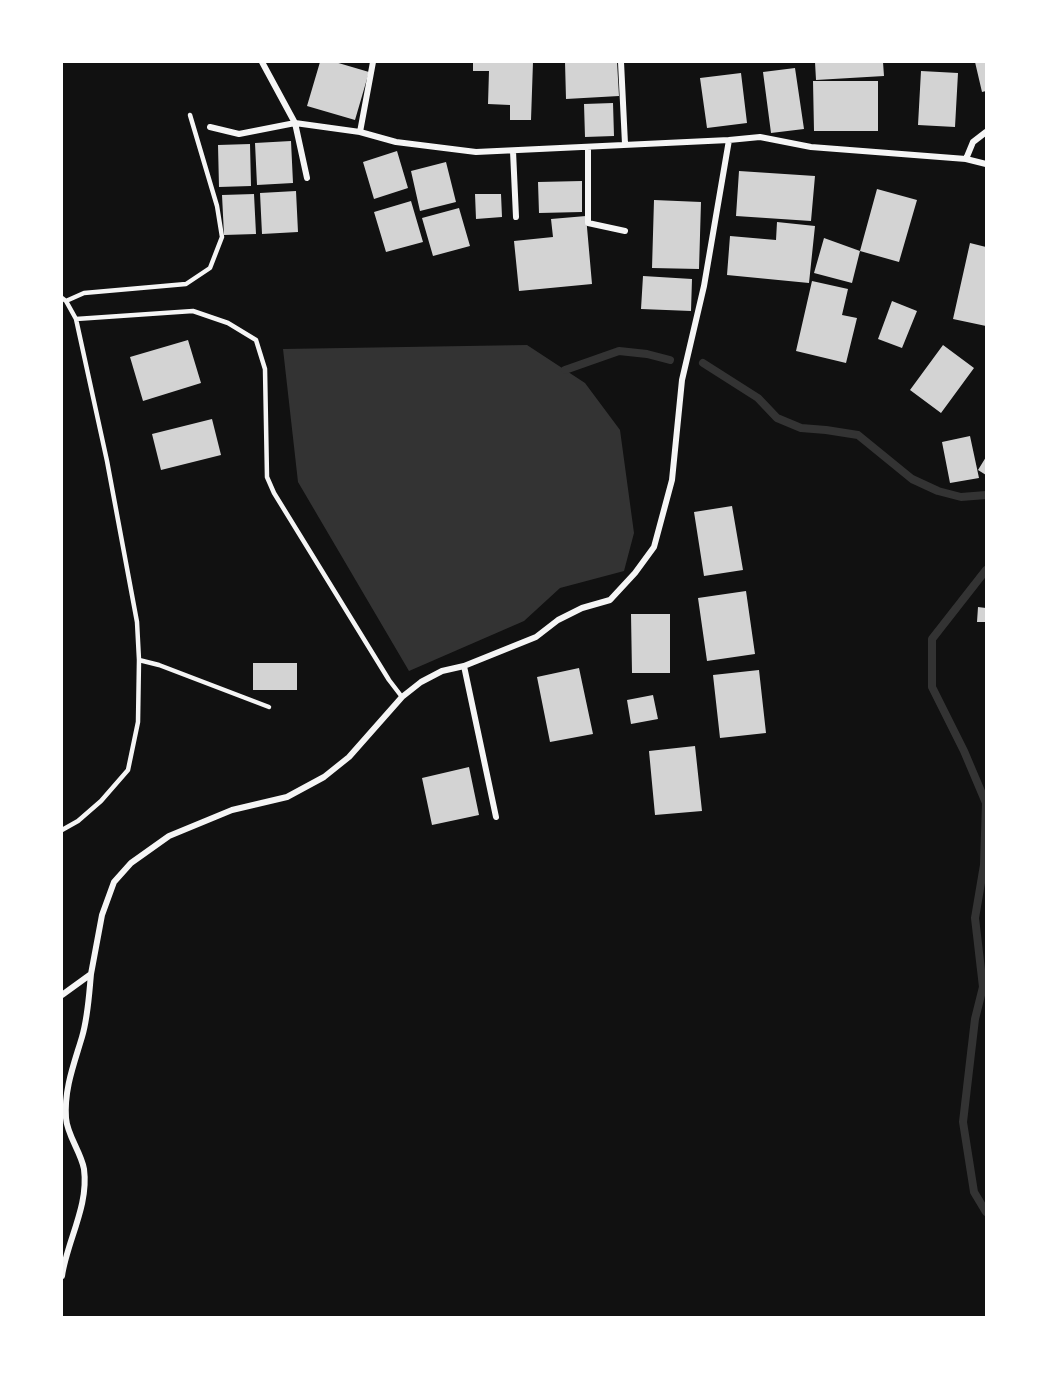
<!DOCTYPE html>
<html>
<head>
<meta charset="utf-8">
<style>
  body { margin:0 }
  #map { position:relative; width:1048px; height:1379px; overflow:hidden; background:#111; font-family:Lora,serif }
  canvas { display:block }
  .frame { position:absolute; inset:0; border:63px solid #fff; pointer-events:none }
</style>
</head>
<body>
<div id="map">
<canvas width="1048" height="1379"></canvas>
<div class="frame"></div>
</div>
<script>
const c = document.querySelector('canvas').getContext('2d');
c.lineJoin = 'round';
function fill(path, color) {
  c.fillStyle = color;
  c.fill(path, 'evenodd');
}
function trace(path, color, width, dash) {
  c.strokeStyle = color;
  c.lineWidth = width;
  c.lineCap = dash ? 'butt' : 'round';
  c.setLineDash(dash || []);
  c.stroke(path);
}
fill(new Path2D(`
  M527 345 585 383 620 430 634 533 624 571 560 588 524 621 409 671 298 482 283 349Z`), '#333');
trace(new Path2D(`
  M703 363 758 398 777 418 801 428 826 430 858 435 912 479 938 491 961 497 986 495
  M565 370 619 351 647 354 670 360
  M986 570 932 639V687L964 751 986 803 984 865 975 918 983 987 975 1019 963 1122 974 1192 986 1212`), '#333', 8);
fill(new Path2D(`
  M320 62H335L369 72 355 120 307 106Z
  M473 62H533L531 120H510V105L488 104 489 71H473Z
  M565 62H617L619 96 566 99Z
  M815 62H883L884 76 816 80Z
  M975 62H986V91L982 92Z
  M795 68 804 129 771 133 763 72Z
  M921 71 958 73 955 127 918 125Z
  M741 73 747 123 707 128 700 78Z
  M813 81H878V131H814Z
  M613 103 614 136 585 137 584 104Z
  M291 141 293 183 257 185 255 143Z
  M250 144 251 186 219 187 218 145Z
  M397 151 408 188 374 199 363 162Z
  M446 162 456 202 420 211 411 171Z
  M739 171 815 176 811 221 736 216Z
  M582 181V212L539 213 538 182Z
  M877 189 917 200 899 262 860 251Z
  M296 191 298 232 262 234 260 193Z
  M254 194 256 234 224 235 222 195Z
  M475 194H501L502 217 476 219Z
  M654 200 701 202 699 269 652 268Z
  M411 201 423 242 386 252 374 212Z
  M459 208 470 246 433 256 422 218Z
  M586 216 592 284 519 291 514 241 553 237 551 219Z
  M777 222 815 226 809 283 727 275 730 236 776 240Z
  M824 238 860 251 852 283 814 273Z
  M970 243 986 247V326L953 319Z
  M643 276 692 279 691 311 641 309Z
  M812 281 848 289 842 315 857 318 846 363 796 351Z
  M892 301 917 311 902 348 878 339Z
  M188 340 201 383 143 401 130 357Z
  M943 345 974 368 941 413 910 390Z
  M212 419 221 455 161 470 152 434Z
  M970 436 979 478 950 483 942 442Z
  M986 457V475L978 470Z
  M732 506 743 570 704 576 694 512Z
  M746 591 755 654 707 661 698 598Z
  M978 607 986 608V622H977Z
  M631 614H670V673H632Z
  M253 663H297V690H253Z
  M579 668 593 734 550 742 537 677Z
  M759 670 766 733 720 738 713 675Z
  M653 695 658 719 631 724 627 700Z
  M695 746 702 811 655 815 649 751Z
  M469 767 479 815 432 825 422 778Z`), '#d3d3d3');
trace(new Path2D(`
  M62 298 66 301 76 319 107 461 137 622 139 660 138 722 128 770 101 801 78 821 62 830
  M66 301 84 293 186 284 210 268 222 237 217 206 190 115
  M76 319 193 311 228 323 256 340 265 369 267 477 274 493 389 680 402 697
  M139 660 159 665 269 707`), '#f5f5f5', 4.5);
trace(new Path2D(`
  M262 62 295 123 307 178
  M621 62 625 144
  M210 127 239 134 295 123 360 132 396 142 476 152 729 140
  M360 132 373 62
  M588 147V223L625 231
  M513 151 516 217
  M966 159 973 142 986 132
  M464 666 496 817
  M62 995 91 974 102 915 114 882 131 863 169 836 232 810 287 797 324 777 349 757 402 697 421 682 442 671 464 666 536 637 558 620 582 608 610 600 635 573 654 547 672 480 682 380 704 286 729 140 760 137 811 147 966 159 986 164
  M62 1276C67 1241 89 1206 84 1169 81 1152 67 1135 66 1118 64 1089 74 1064 82 1037 88 1017 89 995 91 974`), '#f5f5f5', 6);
</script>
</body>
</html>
